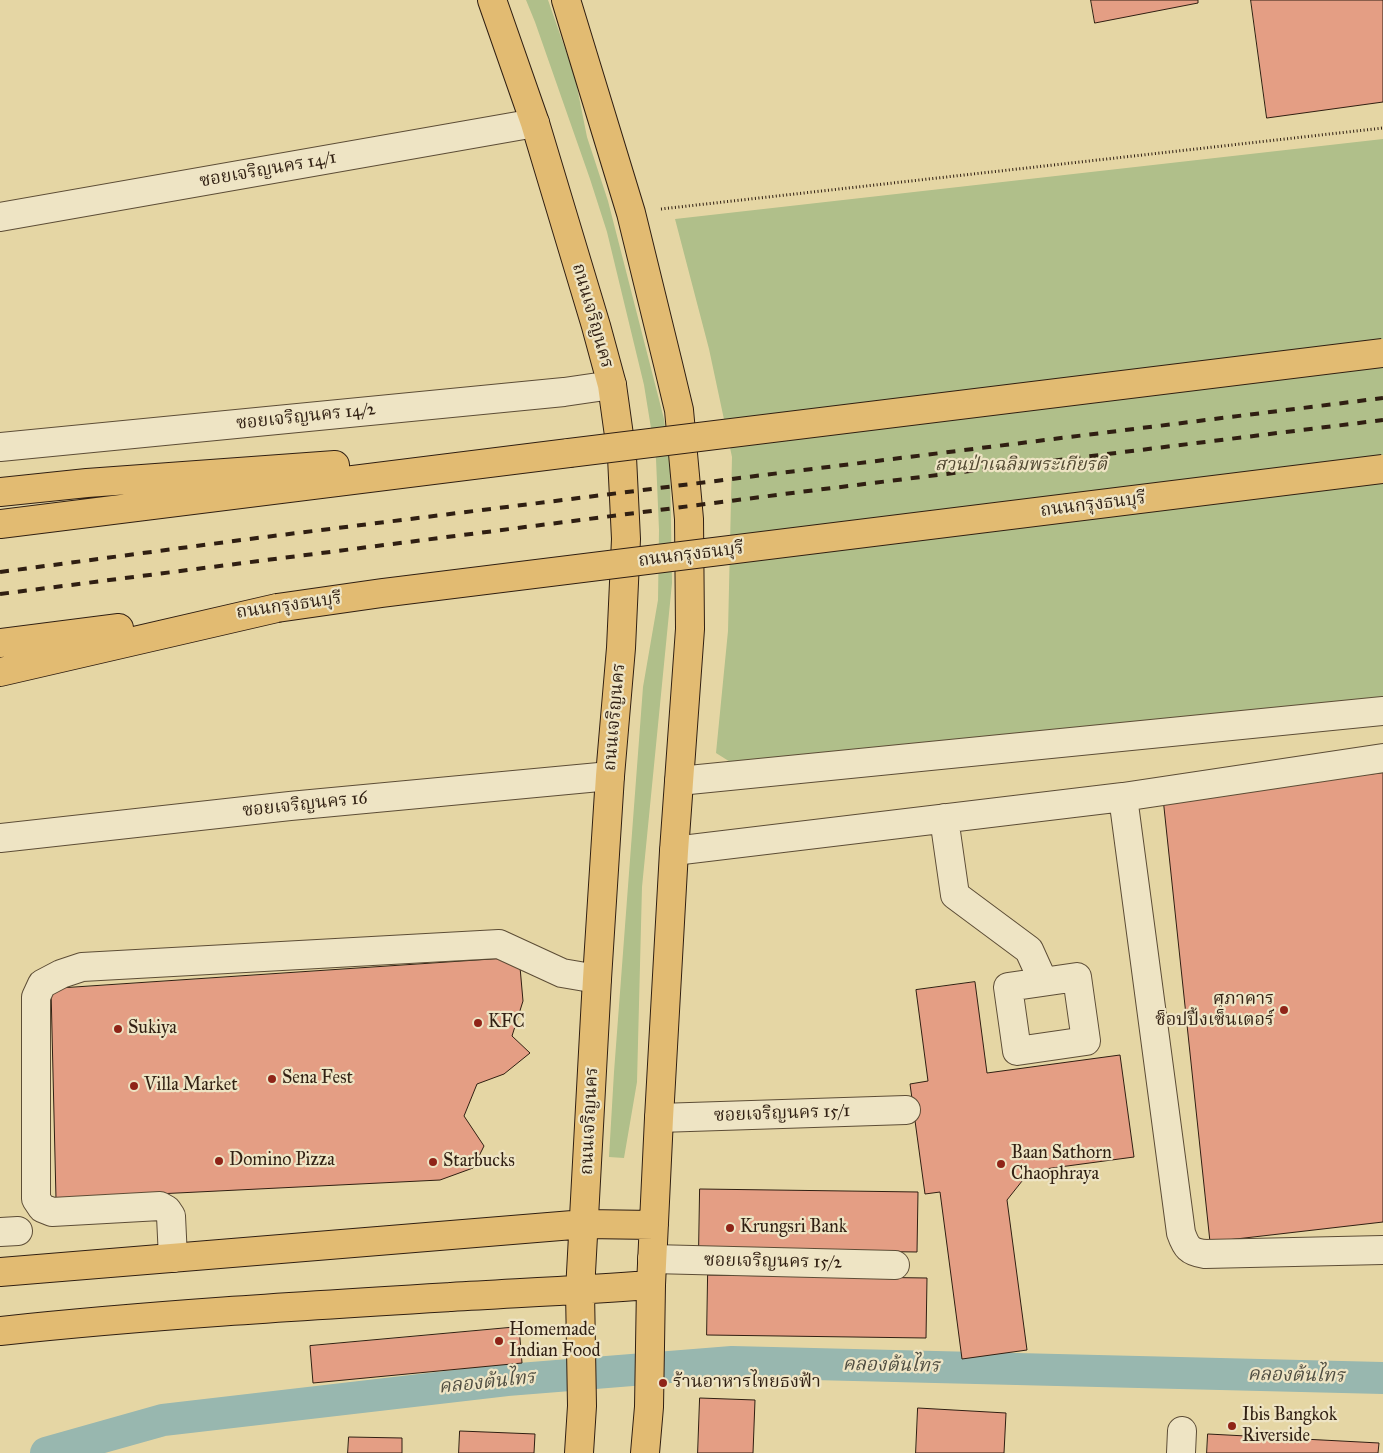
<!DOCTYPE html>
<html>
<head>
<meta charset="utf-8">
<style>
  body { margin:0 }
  canvas { display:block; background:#e5d6a4 }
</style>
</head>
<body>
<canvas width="1383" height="1453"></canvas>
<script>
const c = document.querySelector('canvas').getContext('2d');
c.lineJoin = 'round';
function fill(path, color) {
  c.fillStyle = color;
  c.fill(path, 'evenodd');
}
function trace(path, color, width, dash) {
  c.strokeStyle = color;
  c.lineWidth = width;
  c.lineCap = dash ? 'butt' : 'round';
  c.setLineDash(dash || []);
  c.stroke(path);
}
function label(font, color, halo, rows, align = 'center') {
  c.font = font + ' "IM FELL Great Primer","Noto Serif Thai",serif';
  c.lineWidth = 4.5;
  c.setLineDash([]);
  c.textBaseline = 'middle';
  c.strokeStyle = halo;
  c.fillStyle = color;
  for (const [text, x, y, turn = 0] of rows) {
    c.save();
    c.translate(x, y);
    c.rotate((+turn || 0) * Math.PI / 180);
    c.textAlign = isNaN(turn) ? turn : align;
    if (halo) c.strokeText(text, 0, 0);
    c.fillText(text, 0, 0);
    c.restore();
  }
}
fill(new Path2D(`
  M526 0H548L575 77 587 137 608 201 664 419 670 464 672 583 642 887 637 1082 624 1158 609 1157 614 1072 643 687 658 600 659 530 656 459 644 385 607 232 590 179 535 22Z
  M1383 139V710L743 770 716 753 728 631 732 457 709 349 675 219Z`), '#b0bf8a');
trace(new Path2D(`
  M46 1453 163 1420 507 1380 732 1362 1383 1378`), '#98b7af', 32);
const building = new Path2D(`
  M1091 0H1198V3L1095 23Z
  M1251 0H1383V102L1267 118Z
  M1383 773V1222L1210 1242 1163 798Z
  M511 958 520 967 523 1001 512 1036 530 1053 504 1074 477 1084 464 1116 484 1146 473 1168 440 1180 56 1199 51 989Z
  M975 982 987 1073 1120 1055 1134 1157 1030 1171 1007 1200 1027 1350 962 1359 940 1192 925 1194 910 1084 928 1081 916 990Z
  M700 1189 918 1192 917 1252 699 1249Z
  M708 1275 927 1278 926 1338 707 1335Z
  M519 1327 522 1363 313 1383 310 1346Z
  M700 1398 755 1400 753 1453H698Z
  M918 1408 1006 1413 1004 1453H916Z
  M460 1431 535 1434 534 1453H459Z
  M1208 1434 1379 1443 1378 1453H1207Z
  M349 1437 402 1438V1453H348Z`);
fill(building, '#e49e84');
trace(building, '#301f12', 1);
const minor = new Path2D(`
  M0 217 535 123
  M0 447 564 392 612 385
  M679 781 1383 711
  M1123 797 1383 758
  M944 818 955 895 1029 950 1043 981
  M0 838 290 806 610 776
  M674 851 1123 797 1181 1233C1186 1247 1189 1252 1205 1254L1383 1250
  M1077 977 1086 1041 1017 1051 1008 987Z
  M659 1118 906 1110
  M0 1232 18 1231
  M173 1258 171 1216 167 1210 160 1206 52 1212 42 1208 36 1199V997L42 984 61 974 82 967 499 944 562 973 597 979
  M652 1259 895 1265
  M1181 1453 1182 1431`);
const major = new Path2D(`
  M492 0 535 123 596 326 612 385 622 457 626 539 621 648 610 776 597 979 580 1291 582 1406 579 1453
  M566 0 631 213 668 364 679 410 689 519 690 629 674 851 659 1118 651 1285 649 1407 645 1453
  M0 492 87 483 335 465
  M0 524 569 453
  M0 643 119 628
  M0 672 277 608
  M0 1272 585 1224 654 1225
  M0 1331C150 1315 301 1306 451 1297 518 1293 584 1290 651 1285`);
trace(minor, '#5d4d36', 30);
trace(major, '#301f12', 30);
trace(new Path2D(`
  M661 209 1383 128`), '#301f12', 3, [1, 2.5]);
trace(minor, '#eee4c4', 28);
trace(major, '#e2bb72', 28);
trace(new Path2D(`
  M0 572 249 539 1383 398
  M0 594 808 491 1383 420`), '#301f12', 4, [9, 9]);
const majorBridge = new Path2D(`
  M569 453 1383 353
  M277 608 382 593 1383 469`);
trace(majorBridge, '#301f12', 30, []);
trace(majorBridge, '#e2bb72', 28);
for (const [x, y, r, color] of [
  [1284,1010,5,"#8f2418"],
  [478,1023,5,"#8f2418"],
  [118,1029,5,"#8f2418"],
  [272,1079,5,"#8f2418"],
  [134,1086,5,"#8f2418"],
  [219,1161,5,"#8f2418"],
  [433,1162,5,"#8f2418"],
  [1001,1164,5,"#8f2418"],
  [730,1228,5,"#8f2418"],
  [499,1341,5,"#8f2418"],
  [663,1383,5,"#8f2418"],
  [1232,1426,5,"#8f2418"]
]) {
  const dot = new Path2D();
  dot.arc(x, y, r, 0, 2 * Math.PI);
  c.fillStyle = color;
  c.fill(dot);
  trace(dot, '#eee4c4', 2);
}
label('18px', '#301f12', '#eee4c4', [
  ["ซอยเจริญนคร 14/1",268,170,-10],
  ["ถนนเจริญนคร",592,316,74],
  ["ซอยเจริญนคร 14/2",306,417,-6],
  ["ถนนกรุงธนบุรี",1093,505,-7],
  ["ถนนกรุงธนบุรี",691,555,-7],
  ["ถนนกรุงธนบุรี",289,606,-8],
  ["ถนนเจริญนคร",615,717,-85],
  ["ซอยเจริญนคร 16",305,805,-6],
  ["ซอยเจริญนคร 15/1",782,1114,-2],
  ["ถนนเจริญนคร",590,1121,-87],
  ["ซอยเจริญนคร 15/2",773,1262,1]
]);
label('italic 18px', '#504730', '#eee4c4', [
  ["สวนป่าเฉลิมพระเกียรติ",1021,466]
]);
label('18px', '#301f12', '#eee4c4', [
  ["ศุภาคาร",1274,1000,"right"],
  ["ช็อปปิ้งเซ็นเตอร์",1274,1021,"right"],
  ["KFC",488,1023],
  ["Sukiya",128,1029],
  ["Sena Fest",282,1079],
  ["Villa Market",144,1086],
  ["Baan Sathorn",1011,1154],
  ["Chaophraya",1011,1175],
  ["Domino Pizza",229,1161],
  ["Starbucks",443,1162],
  ["Krungsri Bank",740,1228],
  ["Homemade",509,1331],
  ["Indian Food",509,1352],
  ["ร้านอาหารไทยธงฟ้า",673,1383],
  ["Ibis Bangkok",1242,1416],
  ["Riverside",1242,1437]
], 'left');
label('italic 19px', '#4f4d41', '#eee4c4', [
  ["คลองต้นไทร",891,1366,1],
  ["คลองต้นไทร",1296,1376,1],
  ["คลองต้นไทร",487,1383,-6]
]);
</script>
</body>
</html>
